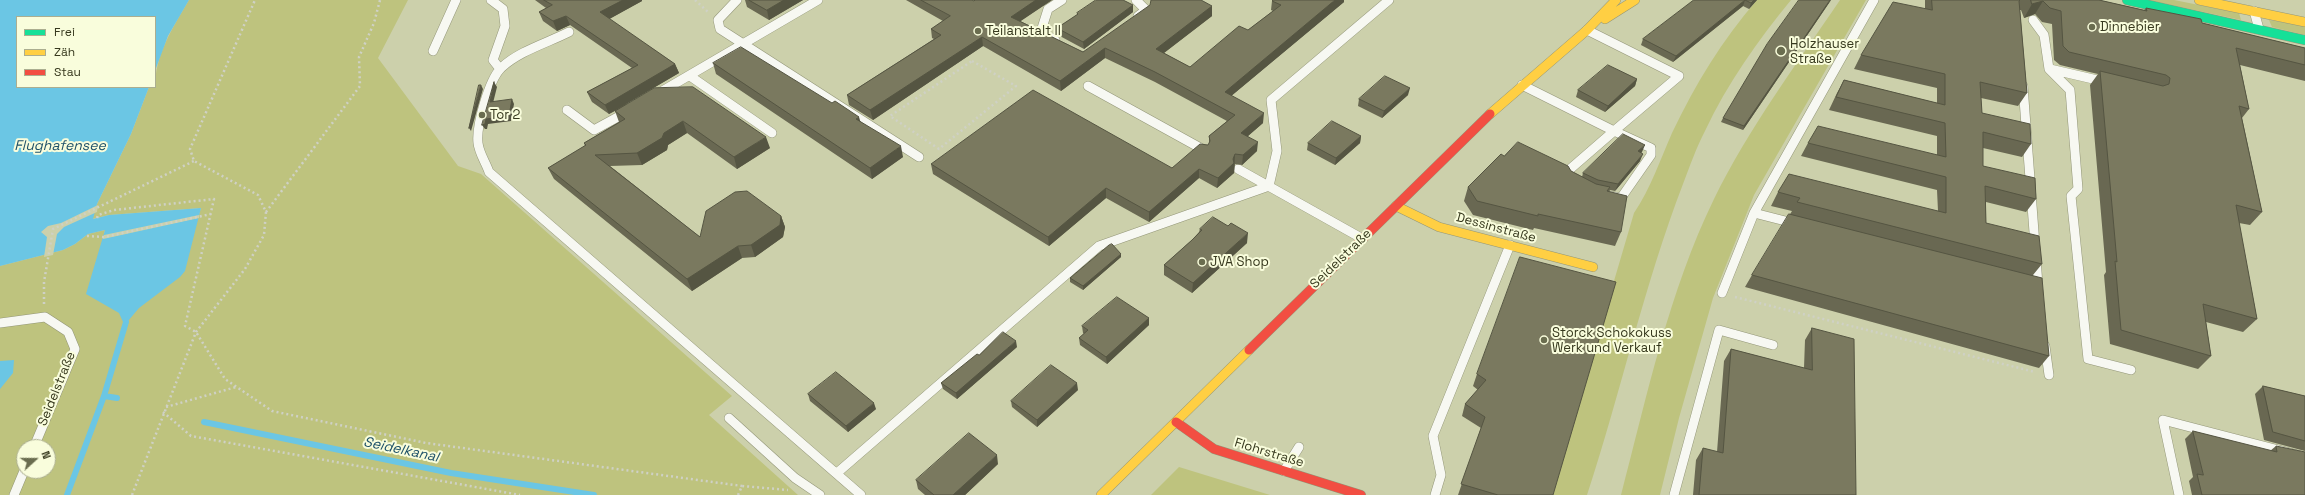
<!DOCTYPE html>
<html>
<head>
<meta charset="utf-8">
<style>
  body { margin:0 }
  #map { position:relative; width:2305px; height:495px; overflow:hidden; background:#ccd0ab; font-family:"Space Grotesk",sans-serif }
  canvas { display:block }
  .legend { position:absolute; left:16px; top:16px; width:140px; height:72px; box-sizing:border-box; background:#f9fddc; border:1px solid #abae90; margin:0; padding:5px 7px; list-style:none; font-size:12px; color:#36381d }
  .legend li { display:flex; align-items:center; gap:8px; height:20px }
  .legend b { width:20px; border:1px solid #abae90 }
  .north { position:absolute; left:16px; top:439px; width:40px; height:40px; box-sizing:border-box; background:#f9fddc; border:1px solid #abae90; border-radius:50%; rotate:69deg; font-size:11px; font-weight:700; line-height:16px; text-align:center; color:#36381d }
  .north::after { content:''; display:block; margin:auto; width:14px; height:18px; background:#6a6d4f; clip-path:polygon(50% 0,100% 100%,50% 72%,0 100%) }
</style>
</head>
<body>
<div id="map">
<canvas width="2305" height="495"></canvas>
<ul class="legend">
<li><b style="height:5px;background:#16e098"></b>Frei</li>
<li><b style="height:5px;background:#ffcf43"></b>Zäh</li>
<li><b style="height:5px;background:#f24e42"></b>Stau</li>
</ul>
<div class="north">N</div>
</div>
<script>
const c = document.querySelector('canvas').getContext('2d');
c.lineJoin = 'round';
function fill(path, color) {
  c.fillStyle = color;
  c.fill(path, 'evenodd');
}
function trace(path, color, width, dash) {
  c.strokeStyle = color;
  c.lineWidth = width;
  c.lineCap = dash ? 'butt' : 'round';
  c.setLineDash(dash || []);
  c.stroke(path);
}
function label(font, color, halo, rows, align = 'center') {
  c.font = font + ' "Space Grotesk",sans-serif';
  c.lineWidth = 4;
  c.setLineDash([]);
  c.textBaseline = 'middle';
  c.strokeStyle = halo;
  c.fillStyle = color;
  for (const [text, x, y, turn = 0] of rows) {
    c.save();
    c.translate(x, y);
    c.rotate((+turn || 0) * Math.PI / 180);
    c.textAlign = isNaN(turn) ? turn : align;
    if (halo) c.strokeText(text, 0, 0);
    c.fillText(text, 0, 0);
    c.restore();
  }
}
fill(new Path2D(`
  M189 0H408L378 58 458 166 481 174 732 396 709 415 798 495H0V266L63 250 75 244 88 234 105 230 104 234 199 214 201 208 109 215 92 219 97 204 131 134 149 87H155C155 55 173 27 189 0ZM24 447H48V471H24Z
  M1757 0H1791C1758 40 1727 84 1705 131 1696 148 1690 166 1683 184 1644 285 1621 392 1587 495H1551L1634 213C1651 188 1660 160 1672 133 1695 85 1722 40 1757 0Z
  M1840 0H1866L1754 195 1713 298 1679 418 1660 495H1621C1647 396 1669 291 1714 199 1749 128 1796 65 1840 0Z
  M2148 0H2174L2239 13 2241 20Z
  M2269 20 2305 26V35L2272 27Z
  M1179 467 1270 495H1151Z`), '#bec37e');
fill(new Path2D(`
  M0 0H189L168 36 155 71V17H17V87H149L131 134 97 204 93 219 109 215 201 208 185 271 180 277 139 308 128 321 123 322 119 313 86 294 105 230 88 234 75 244 63 250 0 266Z
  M14 360 13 373 0 389V361Z`), '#6bc6e4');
fill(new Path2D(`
  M98 205 97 212 64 227 57 234 53 255 44 257 47 237 41 232 48 226 61 223Z
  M199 215V218L103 239 104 235Z`), '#ccd0ab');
trace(new Path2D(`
  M104 396 117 398
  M204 422 451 473 594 495
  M67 495 104 396 126 322`), '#6bc6e4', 6);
const lane = new Path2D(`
  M491 0 503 9 505 26 493 60 500 69
  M737 0 718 20 720 29 919 157
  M1136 0 1146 10 1138 16
  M2254 11 2259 29
  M2033 20 2044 35 2049 69 2070 90 2078 189 2071 196 2088 359 2131 370
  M569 32C547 43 519 51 501 68 489 80 476 126 478 143 479 153 486 163 489 172L861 495
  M1055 40 1046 35 1042 28 1048 9 1062 0
  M433 51 456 0
  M2050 69 2106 82
  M690 76 772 133
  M1522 85 1614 131 1679 76 1587 30
  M1088 86 1204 150
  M2023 86 2038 285 2035 284
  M659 93 818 0
  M567 110 594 130 627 112
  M1614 131 1651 148V155L1621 198 1594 193 1569 180V170Z
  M1238 169 1363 239
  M1797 224 1754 213 1874 0
  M1722 293 1754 213
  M0 323 45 317 68 332 75 349 34 447
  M2045 346 2049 375
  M729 418 795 478 820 495
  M1284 471 1299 447
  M837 473 1099 246 1269 186 1277 151 1271 100 1389 0
  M14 495 24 471
  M1435 495 1441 475 1433 436 1510 245
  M1674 495 1719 330 1773 345
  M2179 495 2163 420 2305 457`);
const fast = new Path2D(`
  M2127 0 2305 40`);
const slow = new Path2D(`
  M2199 0 2305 22
  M1605 19 1635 0
  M1490 114 1587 30 1616 0
  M1396 206 1439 227 1593 267
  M1101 495 1249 350`);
const jam = new Path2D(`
  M1249 350 1490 114
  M1176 422 1214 449 1361 495`);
trace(lane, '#939678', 10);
trace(fast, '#939678', 10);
trace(slow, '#939678', 10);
trace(jam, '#939678', 10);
trace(new Path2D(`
  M695 0 708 12
  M972 61 1016 86 939 149 890 116Z
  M266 212 360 86 359 57 374 23 380 0
  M97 218 98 215 114 210 214 199 185 326 196 332 225 379 272 411 426 443 742 486
  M87 236 104 237 211 214
  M1735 297 2035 372
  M44 304V282L53 229 194 161
  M166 407 236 387
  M163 412 191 436 520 495
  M132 495 196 332 245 269 264 235 266 212 258 195 194 161 190 149 255 0
  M738 495 742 486 788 490`), '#cfd1c5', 2.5, [2, 3]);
trace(lane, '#f7f8f2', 9);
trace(fast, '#16e098', 9);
trace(slow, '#ffcf43', 9);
trace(jam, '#f24e42', 9);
fill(new Path2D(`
  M535 0H642V1L609 19 675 64 679 73 626 104 770 148 737 169 687 133 668 145 667 150 642 165 610 166 700 237 781 216 785 227 783 237 755 257 742 258 692 291 554 179 548 168 585 146 584 143 619 122 615 111 609 114 592 102 587 92 632 68 570 25 557 31 543 21 539 12 546 8Z
  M745 0H803L769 20 747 7Z
  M906 0H972L974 1 975 0H1052L1020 21 1083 52 1212 6V16L1164 53 1190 67 1248 30 1273 11 1271 10 1272 1 1344 2 1231 96 1263 123 1248 136 1257 151 1242 165 1235 164 1234 173 1217 188 1199 178 1149 222 1106 198 1049 246 933 174 931 164 1172 168 1208 145 1209 144V136L1227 121 1155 82 1105 58 1061 91 983 46 873 120 849 105 847 95 934 39 932 38 931 29 943 21Z
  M1694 0H1757L1749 9 1743 6 1673 62 1641 45 1643 39Z
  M1831 0 1743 130 1721 122 1723 118Z
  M1925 0H2099L2144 10 2146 8 2202 23 2305 48V81L2240 65 2249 109 2242 118 2262 212 2250 225 2239 223 2257 319 2243 332 2206 322 2211 356 2198 369 2110 344 2104 275 2106 272 2090 85 2098 74 2060 65 2054 60 2052 24 2042 22 2035 14 2024 18 2021 10H2020L2027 93 2018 106 1981 98 1982 113 2031 144 2022 157 1983 148V166L2036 199 2026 212 1986 202V223L2042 264 2033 275 2049 356 2039 368 1745 287 1752 275 1792 211 1771 206 1778 192 1938 211 1937 190 1801 156 1808 143 1937 155V136L1829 110 1837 93 1844 80 1937 103V88L1854 69 1861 55 1925 9Z
  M1133 5V12L1084 49 1058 35 1057 28 1077 15V13Z
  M713 63 860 121 903 157 872 179 716 74Z
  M1637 79 1635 86 1605 112 1576 97 1578 90Z
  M1408 95 1382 118 1358 106 1359 99Z
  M1361 136 1360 143 1335 165 1307 150 1308 143Z
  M1642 152 1641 153 1640 161 1615 191 1610 190 1609 192 1621 232 1615 246 1534 228 1533 230 1473 215 1464 201 1468 187 1504 156 1571 171 1582 177 1583 173Z
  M1200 229 1247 243 1192 293 1164 275V265L1192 240 1199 232Z
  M1121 254V257L1083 290 1070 282V278Z
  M1520 257 1553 495H1458L1481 428 1462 416 1465 404 1478 390 1473 386 1477 374Z
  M1149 318V325L1107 364 1080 345 1079 338 1084 334 1083 333 1082 326Z
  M1812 328 1856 495H1693L1696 460 1703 448 1717 452 1724 361 1731 349 1804 368 1805 340Z
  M1017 347 957 399 943 389 941 383 979 355Z
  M2263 386 2305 396V451L2264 440 2255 394Z
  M1078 390 1037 427 1012 407 1011 401Z
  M808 394 876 409 848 432 810 401Z
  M2193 431 2270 451 2276 446 2305 495H2192L2189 481 2193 477 2185 439Z
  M998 464 965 495H925L918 489 916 480Z`), '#696852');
fill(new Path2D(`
  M623 0H642V1L604 22 600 12Z
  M784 0H803L769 20 767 10Z
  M1036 0H1052L1012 27 1011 17Z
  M1335 0H1344V2L1224 102 1225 92Z
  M1745 0 1743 6 1673 62 1676 56Z
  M1754 0H1757L1749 9 1751 3Z
  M1830 0H1831L1743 130 1744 126Z
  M2043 1 2035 14 2024 18 2032 4Z
  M1133 5V12L1084 49 1083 42Z
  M1212 6V16L1156 59V49Z
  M566 16 570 25 557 31 553 21Z
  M982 37 983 46 873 120 870 110Z
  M1105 48V58L1061 91 1060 81Z
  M675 64 679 73 609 114 605 105Z
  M1637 79 1635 86 1605 112 1608 106Z
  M494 82 497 87 492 107 490 102Z
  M481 85 483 89 471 131 469 128Z
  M1410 88 1408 95 1382 118 1384 111Z
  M512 99 514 104 511 121 488 124 487 129H485L482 125 486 119Z
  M1264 113 1263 123 1241 142V133Z
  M859 117 862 127 856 119Z
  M683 121 687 133 668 145 667 150 642 165 637 153 664 133Z
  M1361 136 1360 143 1335 165 1336 158Z
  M766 137 770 148 737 169 734 157Z
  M1258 142 1257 151 1242 165 1243 155Z
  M1645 145 1642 152 1636 158 1638 151Z
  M901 146 903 157 872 179 870 168Z
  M1235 154 1234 173 1217 188 1218 178 1233 159Z
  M1643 154 1640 161 1615 191 1618 184Z
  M1199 169V178L1149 222V212Z
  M1106 188V198L1049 246 1048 237Z
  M781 216 785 227 783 237 755 257 751 245Z
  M1248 233 1247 243 1192 293 1193 283Z
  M738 246 742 258 692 291 687 279Z
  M1121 254V257L1083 290V286Z
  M1149 318V325L1107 364 1106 357Z
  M1016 341 1017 347 957 399 956 393Z
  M1077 383 1078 390 1037 427V420Z
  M874 403 876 409 848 432 846 426Z
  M997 455 998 464 965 495H953Z`), '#555542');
const building = new Path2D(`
  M544 0H623L600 12 675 64 605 105 587 92 638 65 566 16 553 21 539 12 552 5Z
  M749 0H784L767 10Z
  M921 0H972L974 1 975 0H1036L1011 17 1083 52 1150 5 1151 0H1201L1212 6 1156 49 1190 67 1239 26 1248 30 1281 5 1272 1 1273 0H1335L1225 92 1264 113 1241 133 1258 142 1243 155 1235 154 1233 159 1234 163 1218 178 1199 169 1149 212 1106 188 1048 237 931 164 1033 90 1172 168 1200 144 1208 145 1210 141 1209 136 1235 115 1155 72 1105 48 1060 81 982 37 870 110 847 95 941 35 931 29 950 16Z
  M1096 0H1123L1133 5 1083 42 1057 28 1078 14 1077 13Z
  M1694 0H1754L1751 3 1745 0 1676 56 1643 39Z
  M1799 0H1830L1744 126 1723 118 1767 44Z
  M1932 0H2020L2019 1 2027 93 1980 82 1982 113 2030 124 2031 144 1983 132V166L2035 178 2036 199 1985 186 1986 223 2039 236 2042 264 1797 202 1800 198 1778 192 1789 174 1946 213V177L1808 143 1818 126 1946 157 1945 123 1836 97 1844 80 1945 105V74L1861 55 1893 2 1932 10Z
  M2031 0H2099L2147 11 2146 8 2201 19 2202 23 2305 48V65L2236 48 2249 109 2239 106 2262 212 2236 205 2257 319 2203 304 2211 356 2121 330 2115 261 2117 262 2100 71 2163 86 2169 84 2170 78 2166 75 2069 52 2063 46 2061 11 2050 8 2043 1 2032 4Z
  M741 47 832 103 835 101 859 117 856 119 901 146 870 168 713 63Z
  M1608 65 1637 79 1608 106 1578 90Z
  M1385 76 1410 88 1384 111 1359 99Z
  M494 82 490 102 512 99 509 116 486 119 485 124 482 125Z
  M479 85H481L469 128Z
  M693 87 766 137 734 157 683 121 664 133 662 138 637 153 595 155 700 237 706 211 735 192 747 191 781 216 780 225 751 245 738 246 687 279 548 168 586 145 584 143 625 119 615 111 654 88Z
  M1332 121 1361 136 1336 158 1308 143Z
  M1623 134 1645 145 1638 151 1643 154 1618 184 1598 180 1583 173Z
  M1518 142 1568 166 1571 171 1596 184 1610 187 1607 191 1627 196 1621 232 1538 214V216L1477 201 1468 187 1501 154 1504 156Z
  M1789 214 2042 278 2049 356 1752 275Z
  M1213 217 1228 226 1231 223 1248 233 1193 283 1164 265 1192 240 1202 230 1200 229Z
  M1112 244 1121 254 1083 286 1070 278 1109 245Z
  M1520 257 1616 282 1553 495H1498L1461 484 1485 417 1465 404 1486 380 1477 374Z
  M1117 297 1149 318 1106 357 1079 338 1088 330 1082 326Z
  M1812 328 1854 339 1856 495H1699L1703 448 1723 453 1731 349 1812 370Z
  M1003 332 1016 341 956 393 941 383 977 354 979 355Z
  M1051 365 1077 383 1037 420 1011 401Z
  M836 372 874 403 846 426 808 394Z
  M2263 386 2305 396V441L2273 432Z
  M2193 431 2277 452 2276 446 2305 452V495H2202L2197 474 2203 475Z
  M969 433 997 455 953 495H934L916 480Z`);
fill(building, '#7a795f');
trace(building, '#555542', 1);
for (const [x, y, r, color] of [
  [2092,27,4,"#6a6d4f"],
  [978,31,4,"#6a6d4f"],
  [1781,51,5,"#6a6d4f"],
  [482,115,4,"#6a6d4f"],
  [1202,262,4,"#6a6d4f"],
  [1544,340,4,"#6a6d4f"]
]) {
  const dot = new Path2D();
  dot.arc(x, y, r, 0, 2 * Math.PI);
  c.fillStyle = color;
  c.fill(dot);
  trace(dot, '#f9fddc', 1.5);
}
label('13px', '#36381d', '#f9fddc', [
  ["Dinnebier",2100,27],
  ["Teilanstalt II",986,31],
  ["Holzhauser",1790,44],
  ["Straße",1790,59],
  ["Tor 2",490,115],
  ["JVA Shop",1210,262],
  ["Storck Schokokuss",1552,333],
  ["Werk und Verkauf",1552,348]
], 'left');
label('13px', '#36381d', '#f9fddc', [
  ["Dessinstraße",1496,228,15],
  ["Seidelstraße",1341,259,-44],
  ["Seidelstraße",57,389,-68],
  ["Flohrstraße",1269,453,17]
]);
label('italic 14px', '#1e5169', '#f9fddc', [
  ["Flughafensee",60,146],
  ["Seidelkanal",401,450,12]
]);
</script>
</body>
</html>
